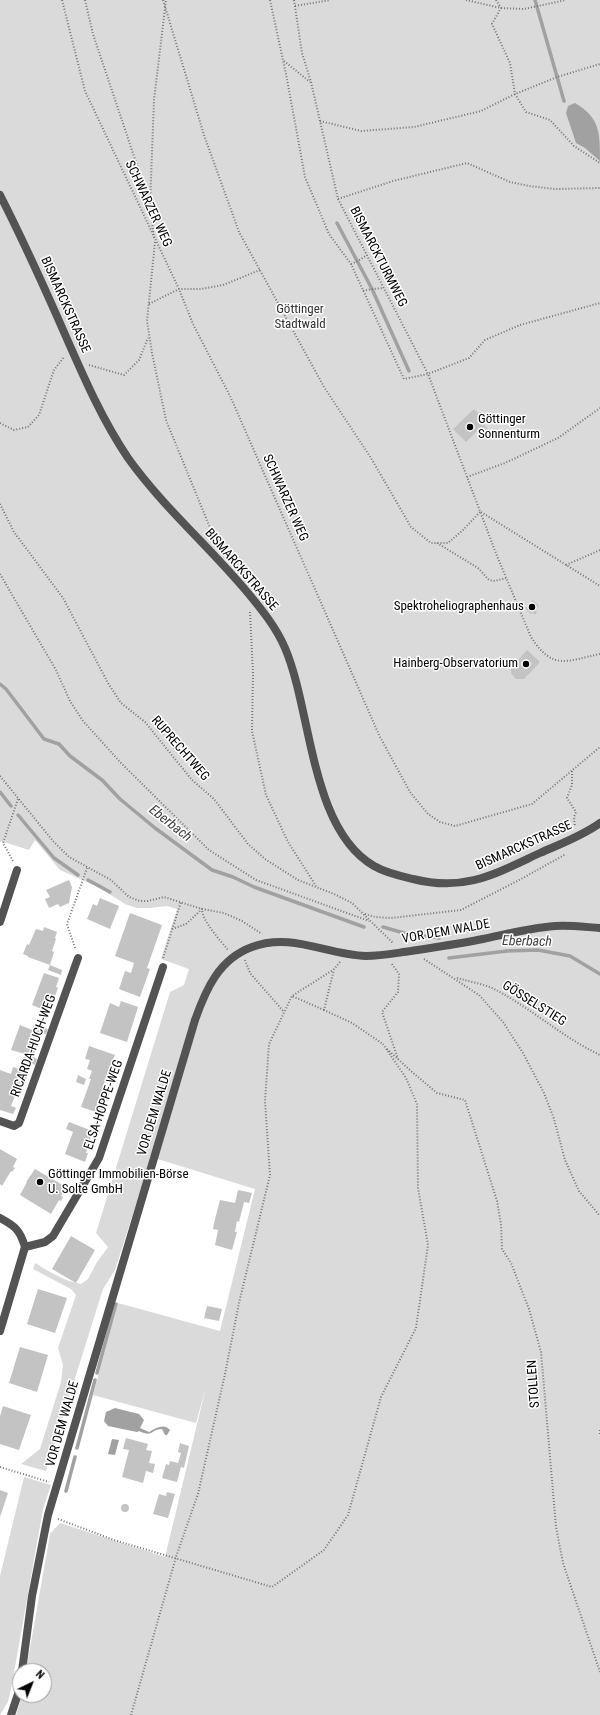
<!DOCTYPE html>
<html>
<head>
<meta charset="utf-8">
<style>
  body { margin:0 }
  #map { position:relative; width:600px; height:1715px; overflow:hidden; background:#fff; font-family:"Roboto Condensed",sans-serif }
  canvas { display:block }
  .north { position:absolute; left:12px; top:1663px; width:40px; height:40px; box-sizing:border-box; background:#fff; border:1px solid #999; border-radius:50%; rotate:43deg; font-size:11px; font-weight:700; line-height:16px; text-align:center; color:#000 }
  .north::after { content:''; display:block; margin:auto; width:14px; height:18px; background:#000; clip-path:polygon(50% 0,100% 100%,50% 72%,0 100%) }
</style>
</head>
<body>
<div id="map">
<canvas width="600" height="1715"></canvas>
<div class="north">N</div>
</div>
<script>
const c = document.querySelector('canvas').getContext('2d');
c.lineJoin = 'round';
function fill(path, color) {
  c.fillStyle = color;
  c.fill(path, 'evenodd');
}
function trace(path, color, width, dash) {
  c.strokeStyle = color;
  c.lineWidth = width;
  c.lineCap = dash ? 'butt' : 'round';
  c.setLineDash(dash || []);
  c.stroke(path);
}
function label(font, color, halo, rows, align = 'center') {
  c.font = font + ' "Roboto Condensed",sans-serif';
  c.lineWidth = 3;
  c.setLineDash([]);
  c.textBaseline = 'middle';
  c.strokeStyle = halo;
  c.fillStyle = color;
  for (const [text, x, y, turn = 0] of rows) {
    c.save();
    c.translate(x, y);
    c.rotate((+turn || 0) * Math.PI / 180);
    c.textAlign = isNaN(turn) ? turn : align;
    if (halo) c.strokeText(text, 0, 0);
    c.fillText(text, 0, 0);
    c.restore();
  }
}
fill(new Path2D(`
  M0 0H600V1715H16L22 1695H44V1671H26L50 1534 60 1523 165 1557 206 1387 196 1423 93 1395 118 1303 220 1331 255 1189 151 1157 115 1270 103 1289 46 1471 21 1464 40 1449 61 1382 63 1365 58 1348 76 1295 71 1289 33 1269 35 1263C50 1272 64 1281 81 1284L88 1279 97 1262 108 1247 96 1233 170 992 184 985 189 969 161 959 177 909 167 906 150 908H137L125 904 98 887 60 870 35 840 29 850 1 841 0 843Z
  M24 1477 51 1485 43 1509 12 1684 8 1702 0 1715V1576Z`), '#dadada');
fill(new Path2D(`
  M575 103C600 118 600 132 600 161L585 148 576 143 566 113 568 106Z
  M115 1408 139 1414 144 1420 140 1428 149 1432C156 1428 164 1423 170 1430L167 1435H165L162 1429C151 1429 153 1438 139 1431L137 1432 108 1426 104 1421 106 1412Z
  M112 1439 119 1440 115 1455 108 1454Z`), '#a1a1a1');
trace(new Path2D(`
  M535 0 564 101
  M337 223 372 289 409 371
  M0 684 6 689 44 739 59 744 70 756 102 780 120 799 155 828 212 870 233 877 254 887 364 927
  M0 792 11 806
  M18 815 54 858 78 875
  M88 880 110 892
  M383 927 404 933 439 938
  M449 958 507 951 538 950 570 956 600 974
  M97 1373 116 1304
  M77 1448 95 1380
  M66 1491 75 1457`), '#a1a1a1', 3.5);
fill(new Path2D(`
  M474 409 486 421 483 424 488 429 483 435 478 430 466 442 453 429Z
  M533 600 539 606 535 610 537 612 535 615 533 613 531 614 525 608Z
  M527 650 540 662 524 679H516L511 673V668Z
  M69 880 72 887 69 903 60 907 58 904 49 908 45 899 50 897 46 890Z
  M100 898 119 906 110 929 87 919 93 904 97 906Z
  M130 913 162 925 147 968 150 969 140 997 119 989 125 971 131 973 134 963 115 956Z
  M44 927 57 932 55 938 56 939 52 951 54 952 50 965 28 957V956L23 954 27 944 29 945 36 929 43 931Z
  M50 965 62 970 61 975 48 970Z
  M44 973 59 978 56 987 58 988 49 1012 32 1005Z
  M121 1001 138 1007 127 1042 100 1033 110 1003 119 1007Z
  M34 1024 48 1029 46 1034 41 1033 33 1057 37 1059 35 1065 23 1060 25 1054 11 1050 20 1025 32 1030Z
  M89 1046 115 1055 104 1084 103 1089 110 1091 102 1114 81 1107 91 1079H89L92 1071 87 1069 90 1060 85 1059Z
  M13 1067 29 1072 26 1079 22 1078 11 1106 16 1108 13 1114 0 1110V1070L11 1074Z
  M78 1075 86 1079 84 1085 76 1082Z
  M69 1122 90 1130 88 1136 91 1137 86 1153H88L85 1162 65 1154 73 1132 66 1129Z
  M0 1149 17 1159 13 1167 15 1168 12 1172 11 1171 2 1186 0 1184Z
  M35 1169 66 1187 61 1196 63 1197 61 1201 59 1200 51 1214 20 1195 27 1182H26Z
  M238 1190 252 1193 249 1203 244 1202 239 1222 237 1221 235 1232H237L232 1250 215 1245 218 1230 213 1229 214 1223 220 1200 235 1203Z
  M71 1236 95 1250 76 1283 52 1269Z
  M38 1289 67 1298 55 1333 27 1324Z
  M207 1306 222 1309 219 1321 204 1318Z
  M20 1347 48 1355 37 1392 9 1383Z
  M3 1406 31 1415 19 1450 0 1444V1416Z
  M126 1438 148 1444 146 1450 152 1451 149 1463 155 1464 153 1473 146 1471 143 1483 122 1477 129 1450 123 1449Z
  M180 1443 189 1446 184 1468 181 1467 177 1482 162 1478 166 1464 169 1465 170 1461 178 1463 181 1453 178 1452Z
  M0 1490 8 1493 0 1517Z
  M167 1492 175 1494 168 1518 153 1514 159 1494 166 1496Z
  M121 1508a4 4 0 1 1 8 0a4 4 0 1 1-8 0Z`), '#c3c3c3');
trace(new Path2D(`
  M62 0 85 91 179 289 193 324 230 396 380 737 410 792 428 814 440 822 455 826 532 804 600 747
  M85 0 93 34 150 204
  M163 0 204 135 239 232 324 387 371 458 411 527 431 543H448L463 530 480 512
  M270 0 286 74 305 177 329 234 351 264 404 379 428 374 469 358 485 340 520 325 600 303
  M294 0 302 53 311 82 338 199 428 374 497 556 531 637C553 671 566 661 600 654
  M466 0 501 8 524 9 566 0
  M496 0 501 8 492 24 510 63 515 94 526 112 550 120 574 146 600 163
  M295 6 330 0
  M284 61 310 82
  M320 121 361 131 414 127 481 111 515 94 557 77 600 64
  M338 199 393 181 467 163 510 182 529 186 555 189 600 188
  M154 238 150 205 154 100 166 0
  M155 242 147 321 152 353 166 420 215 540
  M351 264 358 261 367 255
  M363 291 372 289 384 288
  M149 304 179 289H201L223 285 260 270
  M89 365 124 375 139 360 148 338
  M0 423 14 430 28 427 39 415 54 370 64 357
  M467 477 505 463 558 438 600 408
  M0 504 14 532 63 598 108 683 121 703 145 722 192 780 214 799 248 844 265 859 298 880 334 894 352 903 393 943
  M481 512 600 586
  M437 543 478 568 489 580 495 581 506 578
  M566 565 600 550
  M0 574 56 670 70 701 83 721 121 763 209 850 256 880 369 921
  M250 612 253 673 252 731 266 795 288 842 316 886
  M572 771V785L567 798 576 812 574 817 575 827
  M0 776 53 841 69 857 111 880 129 897 140 901H148L164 897 202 909 224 913 242 921 262 934
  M13 861 3 843 18 799
  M365 914 375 917 391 918 461 910 521 879 566 854
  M172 929 186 924 202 909C202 921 220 940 228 950
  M75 948 67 924 87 868
  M163 958 181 902
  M424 959 479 995 503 1022 523 1053 544 1093 554 1119 565 1160 579 1191 600 1216
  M245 960 250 973 284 1012
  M340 962 334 969 324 1010 352 1023 383 1044
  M392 964 399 974 398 992 382 1012 398 1059
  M457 978C470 982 486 984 498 991 533 1010 564 1038 600 1055
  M324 1010 292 996 333 970
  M387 1049 412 1072 437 1093 465 1100 497 1201 501 1224 502 1249 511 1263 529 1309 541 1352 556 1527 563 1563 600 1672
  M600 1430V1436
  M0 1467 49 1482
  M58 1519 114 1540 272 1587 324 1550 348 1515 381 1397 416 1328 428 1245 418 1188 417 1104 406 1078 383 1044
  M131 1715 176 1557 198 1494 225 1374 239 1303 270 1175 265 1101 269 1044 292 996`), '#757575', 2, [1, 2]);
trace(new Path2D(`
  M0 195C24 242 46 291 67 339 85 380 103 421 128 458 163 507 209 546 248 593 262 610 276 627 285 648 312 711 310 829 374 866 386 873 400 876 413 879 465 892 495 874 540 853 560 844 582 836 600 823
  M0 922 17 870
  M0 1121 14 1126 19 1123 78 958
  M0 1218C15 1226 20 1230 25 1247L0 1331
  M25 1247 45 1242 53 1236 99 1158 163 967
  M22 1671 32 1596 48 1515 195 1020C206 989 219 959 252 947 291 932 327 955 366 956 381 956 396 953 411 951 435 947 459 944 483 939 507 934 530 928 555 926 570 925 585 927 600 928
  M11 1715 18 1694 20 1681`), '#535353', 8);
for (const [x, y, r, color] of [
  [470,427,4,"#000"],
  [532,607,4,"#000"],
  [526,664,4,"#000"],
  [40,1182,4,"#000"]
]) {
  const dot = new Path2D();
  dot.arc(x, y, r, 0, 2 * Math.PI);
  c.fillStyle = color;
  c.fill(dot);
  trace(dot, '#fff', 1.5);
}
label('13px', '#000', '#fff', [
  ["SCHWARZER WEG",148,204,65],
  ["BISMARCKTURMWEG",378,257,63],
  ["BISMARCKSTRASSE",65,305,66],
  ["SCHWARZER WEG",285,498,66],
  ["BISMARCKSTRASSE",241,570,49],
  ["RUPRECHTWEG",180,749,49],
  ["BISMARCKSTRASSE",524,846,-24],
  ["VOR DEM WALDE",446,932,-10],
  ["GÖSSELSTIEG",534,1004,32],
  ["RICARDA-HUCH-WEG",34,1046,-70],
  ["ELSA-HOPPE-WEG",104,1105,-71],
  ["VOR DEM WALDE",155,1113,-73],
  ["STOLLEN",534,1384,-94],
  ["VOR DEM WALDE",63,1424,-74]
]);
label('13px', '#313131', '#fff', [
  ["Göttinger",300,310],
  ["Stadtwald",300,325]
]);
label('13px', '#000', '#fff', [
  ["Göttinger",478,420],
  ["Sonnenturm",478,435],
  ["Spektroheliographenhaus",524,607,"right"],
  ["Hainberg-Observatorium",518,664,"right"],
  ["Göttinger Immobilien-Börse",48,1175],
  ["U. Solte GmbH",48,1190]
], 'left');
label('italic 14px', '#424242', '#fff', [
  ["Eberbach",170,824,38],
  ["Eberbach",527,942,1]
]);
</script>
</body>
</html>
